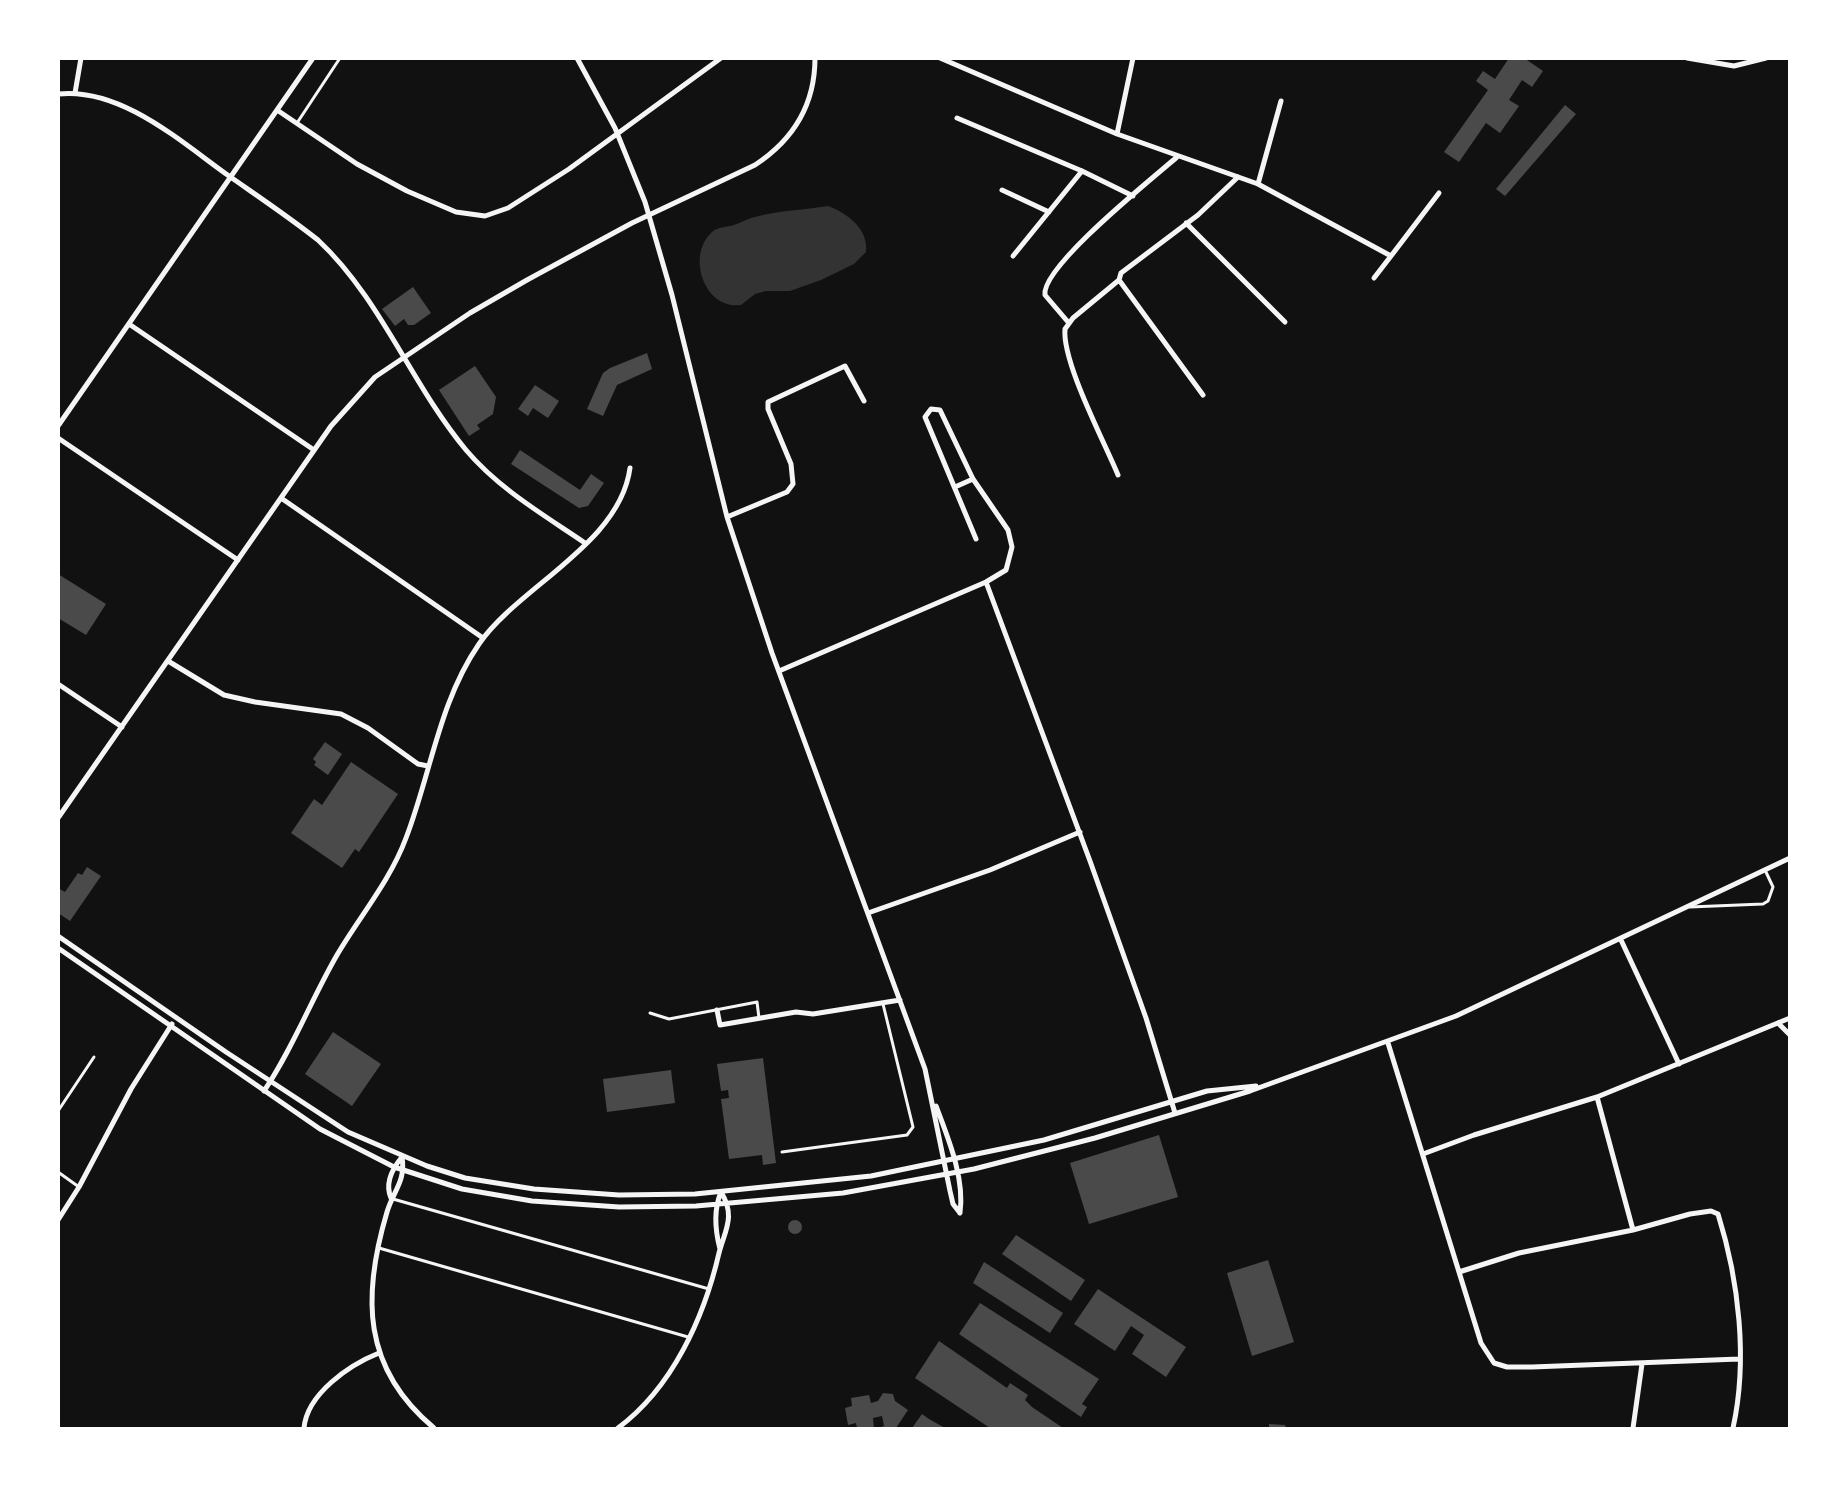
<!DOCTYPE html>
<html>
<head>
<meta charset="utf-8">
<style>
  body { margin:0 }
  #map { position:relative; width:1848px; height:1487px; overflow:hidden; background:#111; font-family:Karla,sans-serif }
  canvas { display:block }
  .frame { position:absolute; inset:0; border:60px solid #fff; pointer-events:none }
</style>
</head>
<body>
<div id="map">
<canvas width="1848" height="1487"></canvas>
<div class="frame"></div>
</div>
<script>
const c = document.querySelector('canvas').getContext('2d');
c.lineJoin = 'round';
function fill(path, color) {
  c.fillStyle = color;
  c.fill(path, 'evenodd');
}
function trace(path, color, width, dash) {
  c.strokeStyle = color;
  c.lineWidth = width;
  c.lineCap = dash ? 'butt' : 'round';
  c.setLineDash(dash || []);
  c.stroke(path);
}
fill(new Path2D(`
  M828 206C847 213 869 229 866 252L854 264 821 280 790 291H766L755 294 741 305C704 310 686 255 712 232 718 227 727 227 734 225 741 223 748 218 755 217 779 210 805 210 828 206Z`), '#333');
fill(new Path2D(`
  M1509 58H1524L1543 71 1532 87 1522 80 1509 100 1519 106 1500 133 1486 123 1459 162 1444 152 1488 90 1476 81 1483 71 1495 79Z
  M1565 105 1576 114 1505 196 1496 189Z
  M413 287 431 313 414 325H408L404 319 395 326 382 309Z
  M647 353 652 369 617 385 603 416 587 409 603 373 610 368Z
  M475 366 496 397 493 414 477 425 480 429 469 436 439 390Z
  M535 385 559 401 548 418 533 408 528 416 518 409Z
  M520 450 580 490 591 474 604 483 588 506 579 508 511 464Z
  M58 574 106 604 86 635 58 618Z
  M325 742 342 754 328 775 314 765 316 762 313 759Z
  M351 762 398 794 359 852 355 849 342 868 291 833 314 799 322 805Z
  M87 867 101 876 70 921 58 913V888L65 892 78 873 82 875Z
  M333 1032 381 1064 352 1106 305 1074Z
  M763 1058 776 1163 763 1165 762 1155 729 1159 721 1099 729 1098 728 1090 721 1091 717 1064Z
  M671 1070 675 1103 607 1112 603 1079Z
  M1159 1135 1178 1197 1089 1224 1070 1163Z
  M788 1227a7 7 0 1 1 14 0a7 7 0 1 1-14 0Z
  M1016 1235 1085 1280 1071 1301 1002 1254Z
  M1268 1260 1294 1342 1252 1356 1227 1273Z
  M984 1262 1063 1313 1050 1333 973 1283Z
  M1098 1289 1186 1347 1166 1377 1132 1354 1144 1335 1131 1326 1115 1351 1074 1324Z
  M980 1303 1099 1379 1082 1404 1087 1407 1081 1417 959 1334Z
  M939 1341 1007 1388 1010 1383 1028 1395 1025 1400 1032 1407 1063 1428H990L915 1378Z
  M883 1393 893 1394 895 1401 908 1410 896 1428H878L884 1426 882 1416 873 1418 874 1428H857L856 1423 848 1425 845 1408 852 1406 851 1398 869 1395 871 1403 878 1401Z
  M922 1414 929 1419 945 1428H912Z
  M1269 1424 1285 1425 1286 1428H1269Z`), '#4a4a4a');
trace(new Path2D(`
  M297 123 340 58
  M1690 907 1763 904 1768 901 1773 887 1765 870
  M650 1013 669 1019 757 1002 759 1018
  M58 1111 94 1057
  M782 1152 907 1135 913 1127 883 1004
  M58 1172 79 1187
  M393 1199 709 1289
  M379 1248 688 1337`), '#f5f5f5', 3);
trace(new Path2D(`
  M577 58 615 128 645 202 672 295 727 517 772 653 925 1069 950 1191 953 1204 960 1213
  M940 58 1117 134 1258 184 1391 256 1439 193
  M1687 58 1734 66 1766 58
  M75 93 81 58
  M58 94C121 87 181 142 229 176 259 197 289 217 318 240 381 299 411 384 466 450 499 489 544 515 585 543
  M277 110 357 164 407 191 456 212 485 216 508 208 569 169 721 58
  M957 118 1082 171 1133 196
  M1117 134 1133 58
  M1258 184 1281 101
  M1002 190 1049 212
  M1186 223 1285 322
  M1013 256 1082 171
  M1374 278 1391 256
  M1119 280 1203 395
  M1068 322 1045 295C1041 267 1153 178 1177 157
  M129 324 314 450
  M58 426 313 58
  M58 438 238 560
  M1118 475C1104 441 1062 362 1065 329L1073 318 1119 280 1121 273 1198 215 1238 177
  M955 487 973 479
  M281 498 483 638
  M727 517 787 492 793 484 791 464 768 409V402L845 366 864 401
  M986 582 1090 861 1146 1018 1175 1113
  M168 661 224 695 255 702 341 714 368 728 418 764 428 766
  M779 671 986 582 1006 570 1012 547 1008 530 973 479 940 410 931 409 925 417 976 539
  M58 684 122 727
  M58 818 331 426 375 377 470 313 527 280 632 223 755 165C793 140 815 105 815 58
  M868 913 990 870 1080 832
  M58 936 226 1052 348 1132 427 1166 465 1178 534 1189 619 1195 695 1194 871 1176 1044 1140 1207 1091 1256 1086
  M1621 940 1679 1064
  M58 948 320 1129 394 1167 462 1189 532 1201 619 1207 696 1206 843 1193 974 1169 1095 1138 1250 1091 1456 1016 1790 858
  M717 1010 720 1025 796 1012 813 1014 900 1000
  M1778 1023 1790 1035
  M1388 1043 1481 1343 1494 1363 1507 1367H1532L1739 1359
  M264 1091C293 1048 311 1000 337 955 360 916 390 881 406 838 431 773 439 702 479 644 518 587 620 544 630 468
  M1597 1097 1633 1230
  M936 1106C948 1138 965 1178 960 1213
  M1423 1154 1474 1135 1597 1097 1790 1018
  M402 1157C406 1182 393 1191 387 1212 362 1296 362 1368 434 1428
  M391 1198C385 1184 392 1169 402 1157
  M58 1220 79 1187 131 1089 172 1024
  M720 1249C715 1230 713 1211 721 1192
  M1459 1272 1519 1253 1633 1230 1690 1214 1711 1211 1718 1214C1739 1281 1748 1360 1733 1428
  M304 1428C307 1394 349 1365 379 1353
  M618 1428C672 1388 704 1318 719 1253 725 1230 736 1216 721 1192
  M1633 1428 1642 1364`), '#f5f5f5', 5);
</script>
</body>
</html>
